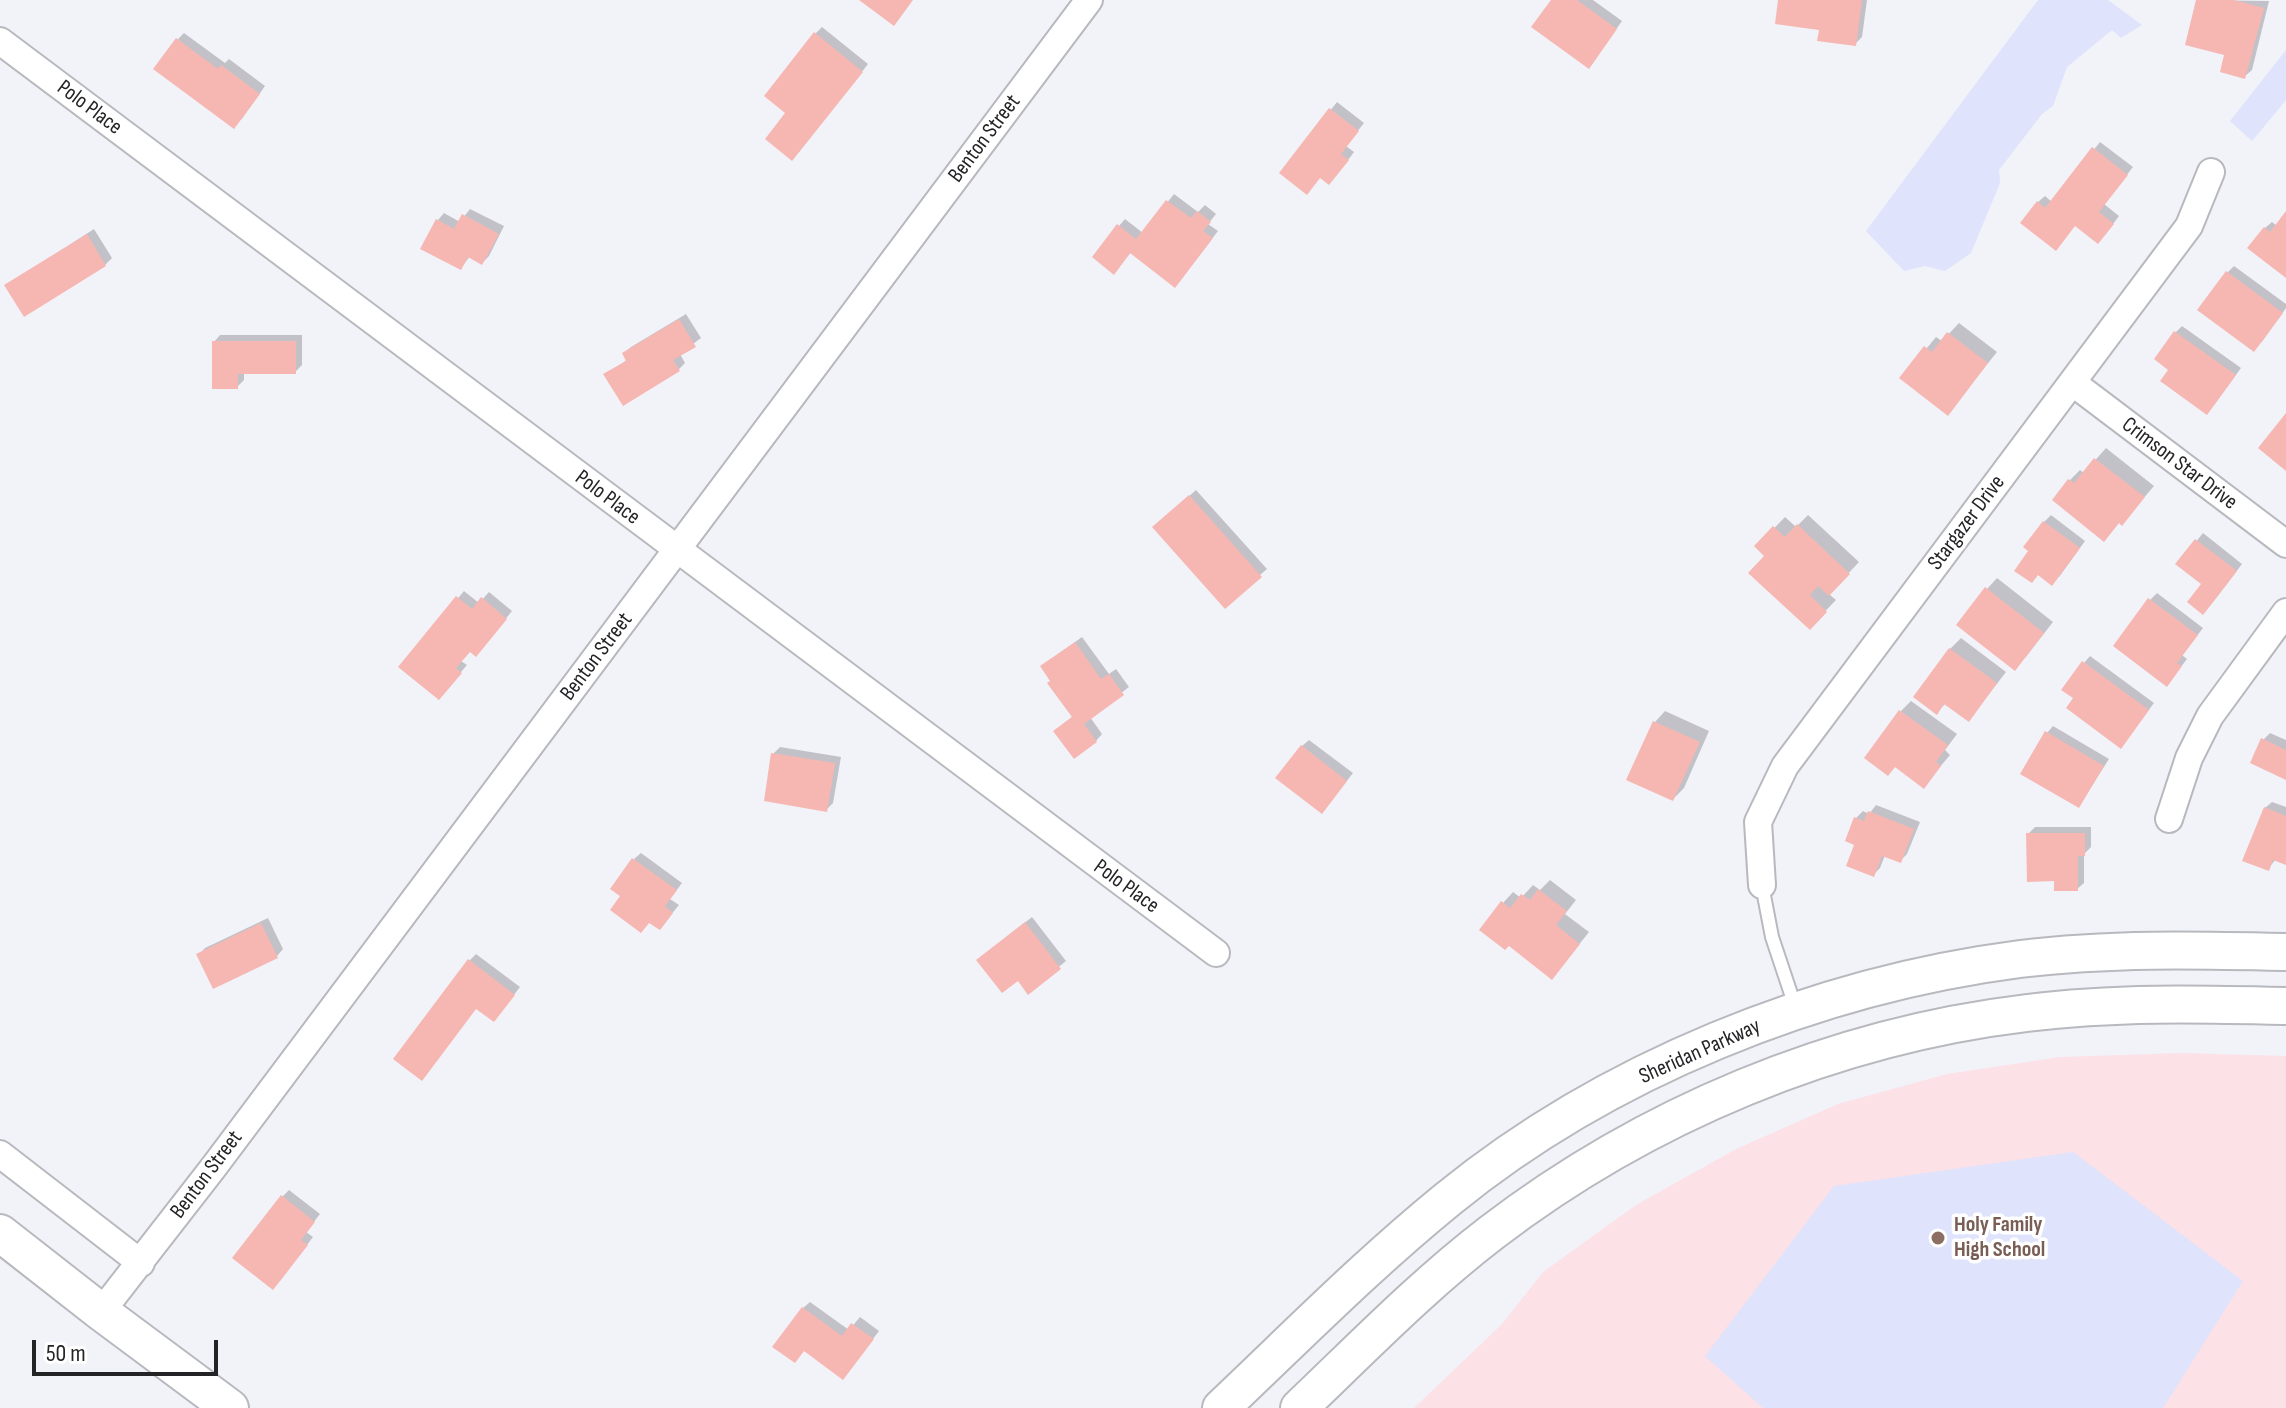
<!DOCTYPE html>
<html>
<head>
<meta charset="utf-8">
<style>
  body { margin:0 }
  #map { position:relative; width:2286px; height:1408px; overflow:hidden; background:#f2f2f9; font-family:"Sofia Sans Condensed",sans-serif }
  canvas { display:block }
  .scale { position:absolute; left:32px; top:1340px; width:186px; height:36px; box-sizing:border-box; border:4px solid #242427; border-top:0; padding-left:10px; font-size:24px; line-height:28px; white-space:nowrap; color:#242427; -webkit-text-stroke:6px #fff; paint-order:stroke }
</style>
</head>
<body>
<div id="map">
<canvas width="2286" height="1408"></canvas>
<div class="scale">50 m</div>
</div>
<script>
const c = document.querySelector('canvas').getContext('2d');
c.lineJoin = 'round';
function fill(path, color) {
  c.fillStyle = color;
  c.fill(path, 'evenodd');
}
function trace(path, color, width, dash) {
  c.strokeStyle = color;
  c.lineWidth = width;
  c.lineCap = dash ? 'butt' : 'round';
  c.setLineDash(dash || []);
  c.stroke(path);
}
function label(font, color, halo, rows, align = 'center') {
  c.font = font + ' "Sofia Sans Condensed",sans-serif';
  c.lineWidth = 7;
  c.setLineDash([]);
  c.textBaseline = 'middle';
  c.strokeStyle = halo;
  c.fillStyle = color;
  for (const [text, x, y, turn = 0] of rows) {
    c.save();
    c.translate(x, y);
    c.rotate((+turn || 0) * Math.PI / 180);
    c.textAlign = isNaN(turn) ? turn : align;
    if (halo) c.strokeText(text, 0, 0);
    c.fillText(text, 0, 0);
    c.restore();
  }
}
fill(new Path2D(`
  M2182 1053 2286 1056V1408H1414L1502 1324 1543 1272 1636 1205 1736 1149 1838 1104 1947 1074 2060 1057Z`), '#fce1e7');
fill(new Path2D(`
  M2038 0H2108L2142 25 2121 38 2112 30 2067 67 2053 106 2042 114 1999 170 2000 183 1971 253 1945 271 1925 266 1904 271 1866 231Z
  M2286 50V100L2252 141 2230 121Z
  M2073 1152 2243 1281 2163 1408H1763L1705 1356 1834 1186Z`), '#dfe3fb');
fill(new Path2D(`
  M1553 0H1593L1622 21 1595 59Z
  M1780 0H1867L1862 37 1856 43 1821 28Z
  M2198 0 2269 1 2252 70 2245 76Z
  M822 27 868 64 799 152 788 113 815 34Z
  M184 33 225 63 229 59 265 86 241 120 178 39Z
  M1337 102 1364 123 1346 146 1354 152 1336 176 1281 173Z
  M2100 142 2133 167 2104 204 2119 216 2105 235 2076 224 2055 248 2038 202 2045 196 2052 202Z
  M1174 194 1198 212 1205 205 1216 214 1208 224 1218 231 1182 278 1131 252 1121 265 1119 226 1125 219 1143 233Z
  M470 209 504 226 489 256 482 263 470 256 461 268 438 220 444 213 460 222Z
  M2286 214V276L2265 228 2272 222 2277 226Z
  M94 229 112 258 105 265 7 285Z
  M2234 266 2286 304V308L2261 343 2227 273Z
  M686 314 701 338 680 354 685 363 678 370 606 375 628 359 624 353 631 347Z
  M1959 323 1997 352 1948 413 1902 378 1936 337 1942 341Z
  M2182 326 2241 368 2214 405 2171 369 2176 332Z
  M220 335H302V365L295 372H244V380L237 387 214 342Z
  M2106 448 2154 486 2122 523 2054 500 2070 480 2080 470 2084 473Z
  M1196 490 1267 569 1260 575 1161 521Z
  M1808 515 1859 562 1829 594 1836 600 1810 627 1767 556 1757 546 1785 517 1796 527Z
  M2051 515 2085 541 2059 577 2039 573 2031 551 2044 522Z
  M2203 533 2242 564 2210 606 2204 583 2178 564Z
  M1997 578 2053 622 2025 658 1987 589Z
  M464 591 479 603 489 592 512 611 482 648 470 650 461 661 467 665 445 691 401 667Z
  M2157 593 2203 628 2182 655 2187 659 2173 677 2150 600Z
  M1082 637 1109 674 1116 669 1129 687 1090 717 1102 734 1096 741 1056 731 1073 716 1050 660Z
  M1961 638 2006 672 1969 720 1946 703 1937 712 1950 649Z
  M2090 656 2154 703 2127 739 2084 663Z
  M1911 701 1957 734 1945 750 1950 755 1924 786 1901 711Z
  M1665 711 1709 731 1684 788 1673 799 1655 722Z
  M2053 726 2109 759 2079 806 2047 733Z
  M2270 733 2286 740V777L2263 740Z
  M1309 740 1353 773 1328 805 1302 746Z
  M780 747 841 757 833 803 826 810 773 754Z
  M2272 802 2286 807V863L2276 859 2268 869 2265 808Z
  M1876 805 1920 822 1907 854 1900 861 1885 855 1880 868 1873 875 1857 844 1856 818 1863 811 1869 814Z
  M2035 827H2091V847L2084 854V883L2077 889 2056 879 2028 834Z
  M641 853 682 883 670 899 679 905 660 928 634 859Z
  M1550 880 1576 900 1565 914 1589 932 1562 966 1503 903 1513 892 1521 898 1533 885 1540 890Z
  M1032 917 1066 961 1028 992 1018 979 985 954Z
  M268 918 283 949 277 956 199 955 205 948Z
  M476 954 520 987 500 1013 469 961Z
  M289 1190 320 1214 306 1232 313 1237 280 1281 282 1197Z
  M810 1302 849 1330 860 1317 879 1331 843 1378 803 1308Z`), '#0003');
fill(new Path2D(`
  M859 0H913L894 26Z
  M1551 0H1577L1617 29 1589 69 1531 27Z
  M1778 0H1862L1856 46 1817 41 1819 30 1775 24Z
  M2196 0H2234L2264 8 2245 79 2220 72 2224 55 2185 45Z
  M814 32 863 72 792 161 765 139 785 113 764 96Z
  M176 38 218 69 221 65 260 94 234 129 153 69Z
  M1329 108 1359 131 1341 154 1349 160 1329 185 1320 178 1307 195 1279 173Z
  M2092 147 2128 175 2099 212 2114 224 2098 244 2075 226 2056 251 2020 223 2037 201 2045 208Z
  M1166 200 1191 218 1197 211 1211 222 1203 231 1213 238 1175 288 1130 253 1114 275 1092 257 1117 224 1136 239Z
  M2286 211V278L2247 248 2264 227 2270 232Z
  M462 214 499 234 482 265 468 257 461 270 420 249 436 219 454 229Z
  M87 234 106 266 24 317 4 285Z
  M2226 271 2283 313 2254 352 2197 310Z
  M679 319 696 347 673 360 680 371 623 406 603 374 626 361 622 353Z
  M2174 331 2236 375 2207 415 2160 381 2168 370 2154 359Z
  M1947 332 1988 363 1948 416 1899 378 1924 346 1932 352Z
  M212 341H296V374H238V389H212Z
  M2286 413V471L2258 448Z
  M2094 458 2145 497 2122 526 2119 523 2104 542 2052 500 2068 479 2074 483Z
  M1189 495 1262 577 1225 609 1152 527Z
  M2043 521 2080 548 2052 586 2038 575 2032 583 2014 571 2028 551 2023 547Z
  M1797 524 1850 574 1829 596 1818 586 1810 595 1827 612 1810 630 1748 573 1764 556 1754 546 1773 526 1785 537Z
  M2195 539 2237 571 2203 615 2187 602 2201 584 2175 564Z
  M1985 587 2044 633 2015 671 1956 625Z
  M456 596 472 609 481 597 507 619 476 657 470 652 456 668 462 673 439 700 398 667Z
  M2148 598 2198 635 2177 663 2182 666 2167 687 2113 646Z
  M1075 642 1101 679 1109 674 1124 695 1084 724 1097 742 1074 759 1053 731 1072 717 1047 683 1050 681 1040 666Z
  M1949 648 1997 683 1969 722 1944 704 1937 715 1913 697Z
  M2082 661 2149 710 2121 749 2066 708 2073 698 2061 690Z
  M1899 710 1948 745 1936 762 1941 766 1924 789 1895 767 1888 776 1864 758Z
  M1653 721 1700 742 1673 801 1626 780Z
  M2045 731 2104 766 2079 808 2020 774Z
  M2261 738 2286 750V780L2250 763Z
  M1301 745 1347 781 1322 814 1275 778Z
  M771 753 835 763 827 812 764 801Z
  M2264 807 2286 816V865L2273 860 2269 871 2242 861Z
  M1868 811 1914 829 1901 863 1882 856 1874 877 1846 866 1854 845 1845 841 1854 817 1864 821Z
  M2026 833H2085V856H2078V891H2054V881L2027 882Z
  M632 858 677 890 665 906 673 913 660 930 649 923 641 933 610 910 620 896 610 889Z
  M1538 889 1567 911 1556 925 1580 944 1552 980 1509 946 1505 950 1479 930 1501 901 1510 908 1521 894 1530 900Z
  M1025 922 1061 969 1028 995 1018 981 1002 993 976 960Z
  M261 923 278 958 213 989 196 954Z
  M468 959 515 995 494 1022 476 1009 422 1081 393 1059Z
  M281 1195 315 1222 301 1240 308 1245 273 1290 232 1258Z
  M802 1307 842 1336 851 1323 874 1339 843 1380 804 1351 795 1363 772 1347Z`), '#f6b6b1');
const lane = new Path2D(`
  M1762 885 1772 937 1796 1009`);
const street = new Path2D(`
  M0 41 1216 953
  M2073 383 2286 544
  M2169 819 2189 758 2210 716 2286 612
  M1762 885 1758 822 1785 766 2189 226 2211 172
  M0 1154 141 1263
  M101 1312 213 1168 1089 0`);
const secondary = new Path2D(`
  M0 1233 101 1312 230 1408
  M1221 1408C1295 1338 1368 1264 1448 1199 1606 1070 1818 985 2020 959 2109 948 2197 950 2286 952
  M1299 1408C1362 1348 1422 1286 1491 1233 1645 1115 1834 1036 2027 1013 2113 1002 2199 1004 2286 1006`);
trace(lane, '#b8b9bf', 16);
trace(street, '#b8b9bf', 30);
trace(secondary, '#b8b9bf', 40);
trace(lane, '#fff', 12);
trace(street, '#fff', 26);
trace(secondary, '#fff', 36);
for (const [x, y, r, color] of [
  [1938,1238,8,"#8d6e63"]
]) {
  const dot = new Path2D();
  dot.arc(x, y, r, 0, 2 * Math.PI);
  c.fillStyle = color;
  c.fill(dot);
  trace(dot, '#fff', 3);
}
label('22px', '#242427', '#fff', [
  ["Polo Place",89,108,37],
  ["Benton Street",985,139,-53],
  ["Crimson Star Drive",2179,464,37],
  ["Polo Place",607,498,37],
  ["Stargazer Drive",1967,523,-53],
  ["Benton Street",597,657,-53],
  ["Polo Place",1126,887,36],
  ["Sheridan Parkway",1700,1052,-24],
  ["Benton Street",207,1175,-53]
]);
label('bold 22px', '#785e54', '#fff', [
  ["Holy Family",1954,1225],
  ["High School",1954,1250]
], 'left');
</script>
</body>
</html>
